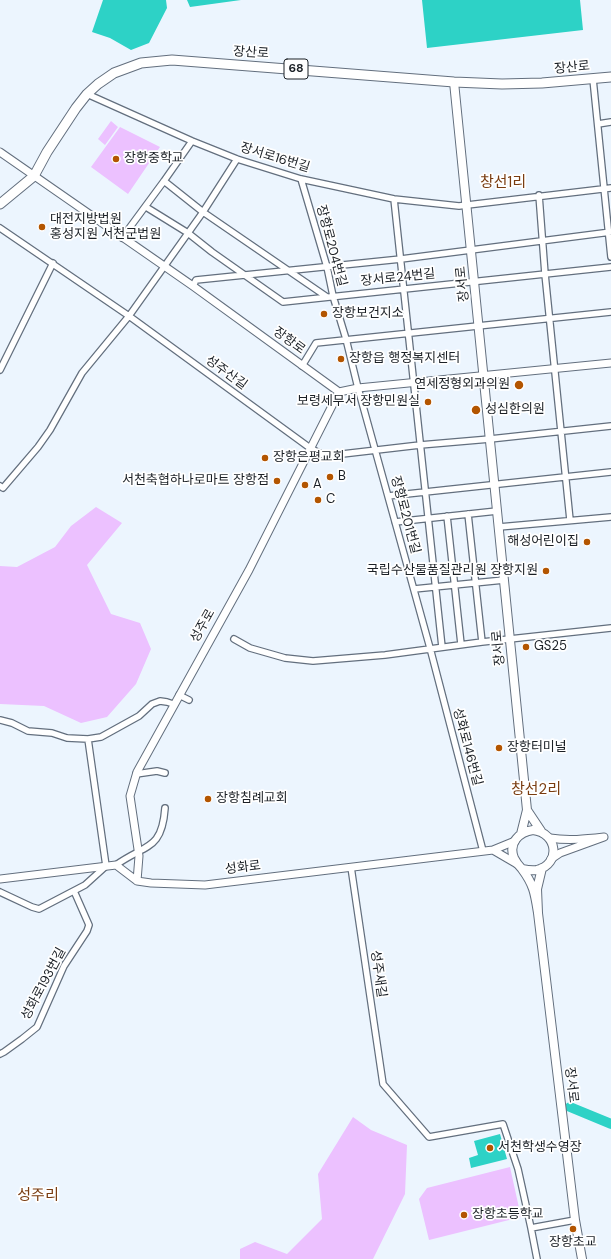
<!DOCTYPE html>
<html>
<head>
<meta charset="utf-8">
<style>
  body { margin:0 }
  canvas { display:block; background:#ecf5fe }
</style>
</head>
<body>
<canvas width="611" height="1259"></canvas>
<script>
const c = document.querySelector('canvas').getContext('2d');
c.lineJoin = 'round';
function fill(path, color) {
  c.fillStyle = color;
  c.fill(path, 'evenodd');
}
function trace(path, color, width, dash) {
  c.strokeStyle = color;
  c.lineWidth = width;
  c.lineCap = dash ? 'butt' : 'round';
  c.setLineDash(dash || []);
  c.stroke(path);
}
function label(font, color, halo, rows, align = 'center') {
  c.font = font + ' "DM Sans","Noto Sans KR",sans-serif';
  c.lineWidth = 3.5;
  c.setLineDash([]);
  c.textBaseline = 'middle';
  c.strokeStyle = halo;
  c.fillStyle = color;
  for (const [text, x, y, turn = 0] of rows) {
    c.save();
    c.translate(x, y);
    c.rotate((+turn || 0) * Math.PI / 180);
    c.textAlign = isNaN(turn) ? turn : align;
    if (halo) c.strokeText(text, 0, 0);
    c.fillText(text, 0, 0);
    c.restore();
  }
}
fill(new Path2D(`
  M111 121 118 127 105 145 98 139Z
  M120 127 160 147 128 194 91 167Z
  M96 507 122 523 87 565 111 614 140 623 151 649 136 684 107 717 81 723 44 706 0 704V566L17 567 55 547 71 526Z
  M353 1117 371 1130 407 1145 405 1194 373 1259H240V1249L255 1242 287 1254 322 1219 318 1174Z
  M510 1167 521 1217 429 1240 419 1199 427 1188Z`), '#ecc1ff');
fill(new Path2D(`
  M103 0H166L167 8 149 43 131 50 110 38 92 32Z
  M187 0H241L190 7Z
  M422 0H580L583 30 427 48Z
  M500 1134 507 1159 471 1168 469 1158 478 1155 474 1141Z`), '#2dd2c6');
trace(new Path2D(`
  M570 1107 611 1124`), '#2dd2c6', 10);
const minor = new Path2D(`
  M593 79 611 257
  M87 94 192 141 237 159 301 179 394 199 459 206 611 188
  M598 124 611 122
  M301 179 327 267 333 296 346 339 358 388 430 648 483 851
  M164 181 203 212 327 297
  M539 195 545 274 570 520
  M394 199 442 647
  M146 207 188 233 212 252 283 302 611 267
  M0 228 129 316 310 448 325 456 420 445 490 439 611 426
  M122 238 164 181 192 141
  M193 286 196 280 401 259 611 232
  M302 366 316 343 611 312
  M0 370 53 263
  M0 486 3 488 38 447 50 430 82 373 129 316 203 212 237 159
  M388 496 611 472
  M468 514 482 642
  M447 516 461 644
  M395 522 497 511
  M499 527 611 517
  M414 589 504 580
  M234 639 250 648 285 658 313 661 385 655 482 642 611 628
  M179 695 189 700
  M0 720 12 723 28 731 52 733 67 738 88 739 101 737 139 716 152 704 160 701 167 702 173 704
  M136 774 157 771 165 773
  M116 865C145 844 162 851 165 808
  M351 867 383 1084 429 1137 503 1124 518 1169 531 1228 575 1220
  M0 892 32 907 39 909 85 885 106 866 88 739
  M0 1054 4 1052 22 1039 37 1027 64 966 87 931 89 925 74 891
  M531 1228 537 1259`);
const tertiary = new Path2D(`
  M0 152 193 286 339 392 358 388 611 363
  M550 838C568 841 586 839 604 837L560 853 551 859
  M515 841 493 850 517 864
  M0 879 116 865 137 881 151 883 205 885 493 850
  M137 881 139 856 130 796 137 772 249 570 339 392`);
const secondary = new Path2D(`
  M454 82 527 810
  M533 830C558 833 561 864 537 870 532 871 527 870 522 869 519 866 516 862 514 858 508 843 519 832 533 830Z
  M521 834 527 810 541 831
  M522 869C534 885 535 894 538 913L537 889 542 868
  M538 913 575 1220 582 1259`);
const primary = new Path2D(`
  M0 204 34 176 47 152 76 108 87 94 98 84 114 73 141 63 172 60 454 82 502 84 542 83 611 77`);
trace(minor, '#636f7e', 8);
trace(tertiary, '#636f7e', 9);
trace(secondary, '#636f7e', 10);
trace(primary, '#636f7e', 11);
trace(minor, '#fff', 5.5);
trace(tertiary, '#fff', 7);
trace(secondary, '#fff', 8);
trace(primary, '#fff', 9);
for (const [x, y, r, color] of [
  [116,159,4,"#b35500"],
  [42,227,4,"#b35500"],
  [324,314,4,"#b35500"],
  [341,359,4,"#b35500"],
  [519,385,5,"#b35500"],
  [428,402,4,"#b35500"],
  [476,410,5,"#b35500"],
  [265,458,4,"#b35500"],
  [330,477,4,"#b35500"],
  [277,481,4,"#b35500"],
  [305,485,4,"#b35500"],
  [318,500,4,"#b35500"],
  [587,542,4,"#b35500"],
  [546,571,4,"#b35500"],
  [526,647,4,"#b35500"],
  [499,748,4,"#b35500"],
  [208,799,4,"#b35500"],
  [490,1148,4,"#b35500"],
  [464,1215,4,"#b35500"],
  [573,1229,4,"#b35500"]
]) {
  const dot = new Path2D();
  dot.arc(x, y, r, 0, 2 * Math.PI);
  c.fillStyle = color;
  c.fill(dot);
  trace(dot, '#fff', 1.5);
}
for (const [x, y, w] of [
  [296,69,24]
]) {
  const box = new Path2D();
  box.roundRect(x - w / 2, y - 10, w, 20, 3);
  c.fillStyle = '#fff';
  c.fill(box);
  trace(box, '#1b2026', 1);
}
label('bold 12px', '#1b2026', null, [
  ["68",296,69]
]);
label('13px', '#1b2026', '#fff', [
  ["장산로",251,53,4],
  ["장산로",572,68,-5],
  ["장서로16번길",275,158,17],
  ["장항로204번길",331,246,75],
  ["장서로24번길",398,278,-6],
  ["장서로",463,284,-96],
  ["장항로",289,341,36],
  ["성주산길",226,373,36],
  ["장항로201번길",405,515,75],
  ["성주로",203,626,-61],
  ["장서로",499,648,-95],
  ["성화로146번길",467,747,75],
  ["성화로",243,868,-7],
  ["성주새길",378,974,82],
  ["성화로193번길",44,984,-62],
  ["장서로",571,1085,83]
]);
label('13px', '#1b2026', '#fff', [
  ["장항중학교",124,159],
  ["대전지방법원",50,220],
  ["홍성지원 서천군법원",50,235],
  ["장항보건지소",332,314],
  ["장항읍 행정복지센터",349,359],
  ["연세정형외과의원",510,385,"right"],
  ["보령세무서 장항민원실",420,402,"right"],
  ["성심한의원",485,410],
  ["장항은평교회",273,458],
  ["B",338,477],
  ["서천축협하나로마트 장항점",269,481,"right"],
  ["A",313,485],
  ["C",326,500],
  ["해성어린이집",579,542,"right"],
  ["국립수산물품질관리원 장항지원",538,571,"right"],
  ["GS25",534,647],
  ["장항터미널",507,748],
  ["장항침례교회",216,799],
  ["서천학생수영장",498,1148],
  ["장항초등학교",472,1215],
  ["장항초교",573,1243,"center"]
], 'left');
label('15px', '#793c10', '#fff', [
  ["창선1리",503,183],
  ["창선2리",536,790],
  ["성주리",38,1196]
]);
</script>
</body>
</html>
